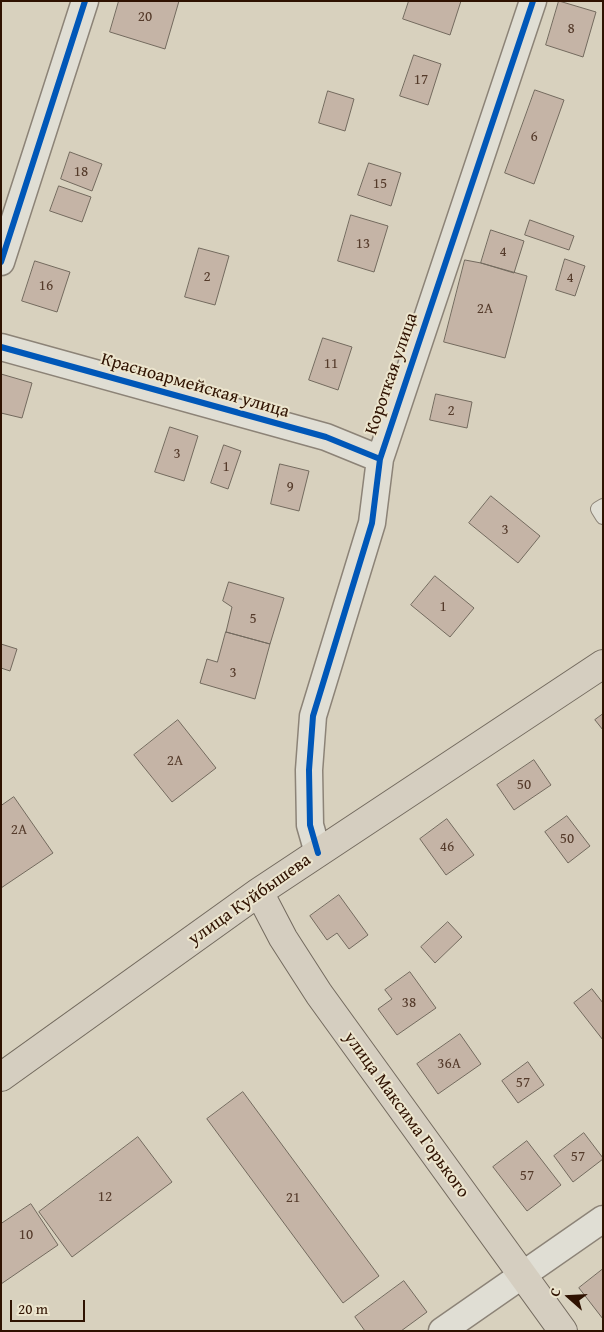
<!DOCTYPE html>
<html>
<head>
<meta charset="utf-8">
<style>
  body { margin:0 }
  #map { position:relative; width:604px; height:1332px; overflow:hidden; background:#d8d1be; font-family:"Gentium Book Plus",serif }
  canvas { display:block }
  .frame { position:absolute; inset:0; border:2px solid #2f1201; pointer-events:none }
  .north { position:absolute; left:544px; top:1272px; width:50px; height:50px; -webkit-text-stroke:4px #ece5ce; paint-order:stroke; rotate:289deg; font-size:14px; font-weight:700; line-height:20px; text-align:center; color:#2f1201 }
  .north::after { content:''; display:block; margin:auto; width:18px; height:22px; background:#2f1201; clip-path:polygon(50% 0,100% 100%,50% 72%,0 100%) }
  .scale { position:absolute; left:10px; top:1300px; width:75px; height:22px; box-sizing:border-box; border:2px solid #2f1201; border-top:0; padding-left:6px; font-size:15px; line-height:18px; white-space:nowrap; color:#2f1201; -webkit-text-stroke:4px #ece5ce; paint-order:stroke }
</style>
</head>
<body>
<div id="map">
<canvas width="604" height="1332"></canvas>
<div class="frame"></div>
<div class="north">С</div>
<div class="scale">20 m</div>
</div>
<script>
const c = document.querySelector('canvas').getContext('2d');
c.lineJoin = 'round';
function fill(path, color) {
  c.fillStyle = color;
  c.fill(path, 'evenodd');
}
function trace(path, color, width, dash) {
  c.strokeStyle = color;
  c.lineWidth = width;
  c.lineCap = dash ? 'butt' : 'round';
  c.setLineDash(dash || []);
  c.stroke(path);
}
function label(font, color, halo, rows, align = 'center') {
  c.font = font + ' "Gentium Book Plus",serif';
  c.lineWidth = 4;
  c.setLineDash([]);
  c.textBaseline = 'middle';
  c.strokeStyle = halo;
  c.fillStyle = color;
  for (const [text, x, y, turn = 0] of rows) {
    c.save();
    c.translate(x, y);
    c.rotate((+turn || 0) * Math.PI / 180);
    c.textAlign = isNaN(turn) ? turn : align;
    if (halo) c.strokeText(text, 0, 0);
    c.fillText(text, 0, 0);
    c.restore();
  }
}
const building = new Path2D(`
  M119 1H179L165 49 110 32Z
  M409 1H461L450 35 403 19Z
  M559 1 596 12 583 57 546 45Z
  M414 55 441 64 428 105 400 96Z
  M535 90 564 100 534 184 505 173Z
  M328 91 354 99 345 131 319 123Z
  M70 152 102 164 92 191 61 179Z
  M369 163 401 173 391 206 358 195Z
  M59 186 91 197 82 222 50 211Z
  M351 215 388 226 374 272 338 261Z
  M530 220 574 236 569 250 525 235Z
  M491 230 524 241 514 273 481 263Z
  M199 248 229 256 215 305 185 297Z
  M565 259 585 266 575 296 556 290Z
  M465 260 481 263 527 276 505 358 444 342Z
  M35 261 70 272 57 312 22 301Z
  M323 338 352 347 338 390 309 380Z
  M1 374 32 383 22 418 1 413Z
  M436 394 472 402 467 428 430 420Z
  M170 427 198 436 184 481 155 472Z
  M224 445 241 451 228 489 211 483Z
  M280 464 309 471 299 511 271 504Z
  M491 496 540 536 518 563 469 523Z
  M435 576 474 608 450 637 411 605Z
  M229 582 284 598 270 644 226 632 232 607 223 601Z
  M226 632 270 644 255 699 200 683 207 659 217 662Z
  M1 644 17 649 10 671 1 668Z
  M603 714V730L595 720Z
  M178 720 216 768 172 802 134 755Z
  M534 760 551 785 514 810 497 785Z
  M14 797 53 853 1 888V806Z
  M567 816 590 846 568 863 545 832Z
  M447 819 474 855 446 875 420 839Z
  M339 895 368 935 349 949 337 933 327 940 310 916Z
  M448 922 462 937 435 963 421 947Z
  M410 972 436 1008 397 1035 378 1009 392 999 385 990Z
  M592 989 603 1003V1040L574 1003Z
  M460 1034 481 1064 438 1094 417 1064Z
  M528 1062 544 1085 518 1103 502 1081Z
  M243 1092 379 1276 343 1303 207 1119Z
  M584 1133 603 1158V1159L573 1182 554 1156Z
  M138 1137 172 1182 72 1257 39 1212Z
  M527 1141 561 1185 527 1211 493 1167Z
  M31 1204 58 1245 1 1284V1224Z
  M603 1269V1319L579 1288Z
  M404 1281 427 1312 401 1331H365L355 1317Z`);
fill(building, '#c5b4a6');
trace(building, '#736a5e', 1);
const service = new Path2D(`
  M603 506 598 509 603 517`);
const minor = new Path2D(`
  M1 262 85 1
  M1 347 326 437 380 459
  M318 853 310 825 309 770 313 716 372 523 380 459 533 1
  M442 1331 603 1219`);
const primary = new Path2D(`
  M259 892 283 938 319 994 563 1331
  M1 1077 259 892 603 664`);
trace(service, '#8c8377', 16);
trace(minor, '#8c8377', 29);
trace(primary, '#736a5e', 30);
trace(service, '#e0ded4', 14);
trace(minor, '#e0ded4', 26);
trace(primary, '#d5cec0', 28);
trace(new Path2D(`
  M1 262 85 1
  M1 347 326 437 380 459
  M318 853 310 825 309 770 313 716 372 523 380 459 533 1`), '#0057b8', 6);
label('15px', '#543a2a', null, [
  ["20",145,17],
  ["8",571,29],
  ["17",421,80],
  ["6",534,137],
  ["18",81,172],
  ["15",380,184],
  ["13",363,244],
  ["4",503,252],
  ["2",207,277],
  ["4",570,278],
  ["16",46,286],
  ["2А",485,309],
  ["11",331,364],
  ["2",451,411],
  ["3",177,454],
  ["1",226,467],
  ["9",290,487],
  ["3",505,530],
  ["1",443,607],
  ["5",253,619],
  ["3",233,673],
  ["2А",175,761],
  ["50",524,785],
  ["2А",19,830],
  ["50",567,839],
  ["46",447,847],
  ["38",409,1003],
  ["36А",449,1064],
  ["57",523,1083],
  ["57",578,1157],
  ["57",527,1176],
  ["12",105,1197],
  ["21",293,1198],
  ["10",26,1235]
]);
label('18px', '#2f1201', '#ece5ce', [
  ["Короткая улица",392,374,-71],
  ["Красноармейская улица",195,386,16],
  ["улица Куйбышева",250,900,-35],
  ["улица Максима Горького",406,1115,54]
]);
</script>
</body>
</html>
